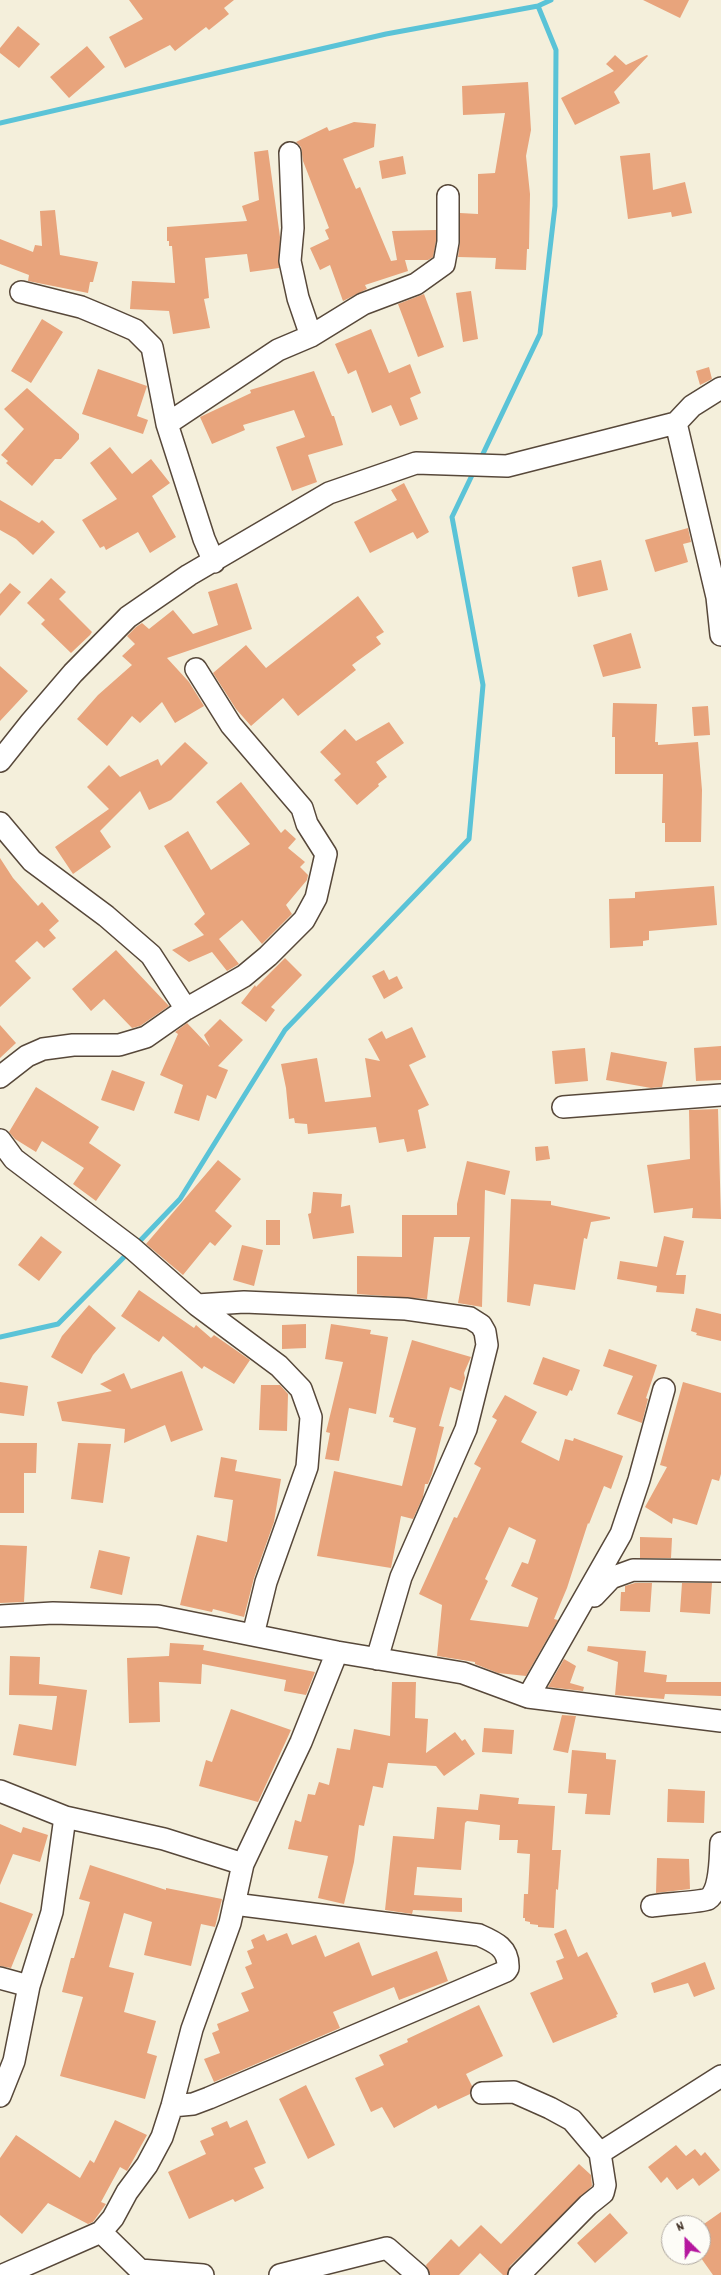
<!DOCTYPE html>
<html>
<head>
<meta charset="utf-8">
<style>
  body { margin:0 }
  #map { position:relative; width:721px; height:2275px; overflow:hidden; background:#f4efdb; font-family:Dekko,sans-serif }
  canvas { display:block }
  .north { position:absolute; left:661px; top:2215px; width:50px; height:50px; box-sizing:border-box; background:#fdfcf7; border:1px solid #afa8a0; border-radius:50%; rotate:337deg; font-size:14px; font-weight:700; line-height:20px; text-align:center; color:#3b2a1e }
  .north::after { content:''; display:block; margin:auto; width:18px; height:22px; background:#b5179e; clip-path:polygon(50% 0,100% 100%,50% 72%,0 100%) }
</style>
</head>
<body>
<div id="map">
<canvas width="721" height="2275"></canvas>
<div class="north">N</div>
</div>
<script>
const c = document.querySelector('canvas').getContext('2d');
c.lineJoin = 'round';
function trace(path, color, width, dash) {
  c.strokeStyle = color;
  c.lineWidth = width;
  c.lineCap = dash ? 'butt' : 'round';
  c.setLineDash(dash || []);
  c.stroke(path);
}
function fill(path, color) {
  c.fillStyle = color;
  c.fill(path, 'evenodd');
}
trace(new Path2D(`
  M0 123 386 34 538 6 551 0
  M480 460 540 334 555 206 556 50 538 6
  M136 1245 180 1199 285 1030 469 839 483 685 452 517 475 469
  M0 1337 58 1324 128 1253`), '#5ac3d7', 5);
fill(new Path2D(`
  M129 0H234L224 8 229 14 209 30 206 27 175 51 170 45 125 68 109 37 143 19Z
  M643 0H689L680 18Z
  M18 26 40 44 19 68 0 53V48Z
  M87 46 105 67 69 98 50 77Z
  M615 55 626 65 647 55 648 56 614 92 620 103 575 125 561 98 614 71 606 64Z
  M528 82 531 130 526 156 530 194 529 249H527L526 270 495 269 496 258 458 257 460 242V213L478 214V174L495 173 505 113 463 115 462 86Z
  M354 122 376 124 374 147 343 159 356 189 360 187 391 261 397 260 392 231 436 230V241L433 257 428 260H405L408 271 365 285 367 289 343 301 330 265 320 270 310 248 329 239 325 230 329 228 303 161 301 147 296 142 327 127 329 131Z
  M268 150 280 237 279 268 250 272 247 254 205 258 209 298 204 299 210 328 173 334 169 311 130 309 132 281 175 283 172 246H169V241H167V227L247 221 242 206 259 200 254 152Z
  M650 153 653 190 685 182 692 213 672 217 671 212 628 219 620 156Z
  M403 156 406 174 382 179 379 161Z
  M55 210 60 255 98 262 93 282H90L88 293 28 281 29 275 0 264V239L33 252 35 245 42 246 40 211Z
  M471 291 478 339 463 342 456 293Z
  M424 294 444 347 418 357 398 304Z
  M42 319 63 332 31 383 11 371Z
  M371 329 389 373 410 364 421 393 410 398 418 419 400 426 391 405 372 413 356 370 348 374 335 344Z
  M709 367 712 379 700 385 696 371Z
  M98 369 147 386 137 416 148 420 143 434 82 414Z
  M314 371 332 416H334L343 445 308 455 317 482 292 491 276 447 305 437 294 410 243 425 245 430 212 444 200 417 251 393 250 390Z
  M27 388 79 434V439L61 459H55L32 486 6 463 8 461 1 455 24 429 4 409Z
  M110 447 132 474 151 459 170 483 152 496 176 537 150 553 138 532 106 550 104 546 100 548 82 520 117 499 90 463Z
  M404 483 429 532 417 539 413 532 370 553 354 522 397 500 391 490Z
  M0 500 39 523 42 520 55 532 33 555 16 539 0 530Z
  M688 528 691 542 683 544 688 562 655 572 645 540Z
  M601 560 608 590 578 597 572 567Z
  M51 578 66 592 59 599 92 632 90 635 71 653 41 624 45 620 27 603Z
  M10 583 21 592 0 616V594Z
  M237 583 252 629 167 658 189 682 204 706 175 723 162 702 140 723 132 716 107 746 77 719 98 695 132 665 122 656 135 644 127 636 136 627 142 623 149 629 173 610 193 634 218 625 208 592Z
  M358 596 384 632 376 637 381 644 352 665 356 670 298 716 283 698 251 726 236 709 213 673 246 645 266 668Z
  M631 633 641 668 603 677 593 645Z
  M0 666 28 691 0 721Z
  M613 703 657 704 655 742H658V745L698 742 702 790 701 842H665V823H662L663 774H615V737H612Z
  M708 706 710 735 694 736 692 707Z
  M389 722 404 743 376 762 387 777 378 784 379 786 357 805 334 780 341 774 320 752 345 729 356 741Z
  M185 742 208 763 171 800 149 810 140 791 100 831 111 847 73 874 55 847 109 809 87 787 109 765 120 777 158 759 161 766Z
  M241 782 281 833 285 829 296 839 288 848 305 862 300 867 308 875 307 880 286 905 292 914 262 944 242 920 219 939 239 964 227 971 212 952 189 962 172 950 204 935 194 924 205 914 164 846 188 831 211 870 250 844 216 802Z
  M0 858 13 878 38 906 42 902 59 921 49 930 56 938 44 948 37 941 15 961 31 978 0 1007Z
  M714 886 717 925 649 931V940L643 941V946L610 948 609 899 635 898V892Z
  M116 950 169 1006 140 1026 132 1028 104 999 91 1011 72 989Z
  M285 958 302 975 271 1007 275 1010 266 1022 241 1003 255 985 256 987Z
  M384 970 389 980 397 976 403 988 384 999 372 976Z
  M220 1019 243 1040 218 1066 228 1070 216 1099 207 1095 199 1121 174 1113 183 1085 160 1075 178 1034 175 1032 187 1023 210 1047 204 1035Z
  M0 1025 16 1043 0 1058Z
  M412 1027 426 1057 409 1065 429 1105 418 1110 426 1148 407 1152 404 1139 379 1143 376 1127 308 1134 307 1124 295 1123 294 1118 289 1119 286 1088 281 1064 317 1058 325 1102 371 1097 365 1058 380 1061 368 1039 382 1031 386 1039Z
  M721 1046V1080L696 1081 694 1048Z
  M585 1048 588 1081 555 1084 552 1051Z
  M611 1052 667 1062 662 1087 651 1088 606 1080Z
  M112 1070 145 1082 134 1111 101 1100Z
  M36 1087 99 1127 89 1143 121 1165 96 1201 73 1184 84 1168 42 1141 36 1152 15 1139 9 1132Z
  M718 1109 721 1219 692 1218 693 1208 654 1213 647 1165 690 1159 689 1110Z
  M548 1146 550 1159 536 1161 535 1147Z
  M218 1160 241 1179 215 1211 232 1226 215 1246 210 1242 183 1275 146 1244Z
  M467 1161 510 1171 505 1195 485 1190 482 1307 458 1303 470 1237H434L427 1299 357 1294V1256L402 1257V1215H457V1204Z
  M313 1192 342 1194 341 1207 350 1205 354 1233 313 1239 308 1214 311 1213Z
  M511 1199 551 1201V1205L610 1217V1219L591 1222 587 1239 584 1238 575 1290 534 1284 530 1306 507 1302Z
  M266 1220H280V1245H266Z
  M41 1236 62 1252 39 1281 18 1265Z
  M664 1236 684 1241 676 1275H686L684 1294 656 1292 657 1286 617 1279 620 1261 657 1267Z
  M242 1245 263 1250 254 1286 233 1280Z
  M139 1290 194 1328 196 1325 211 1338 214 1335 250 1360 234 1384 204 1366 202 1369 163 1336 159 1342 121 1316Z
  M89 1305 116 1328 93 1355 82 1374 51 1357 62 1336Z
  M696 1308 721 1314V1341L696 1335 697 1333 691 1331Z
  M306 1324V1348L282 1349V1325Z
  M331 1324 371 1330 370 1334 388 1337 376 1414 349 1408 339 1461 325 1459 330 1433 326 1432 343 1362 325 1359Z
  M412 1340 471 1357 464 1373 465 1378 461 1391 450 1387 439 1426 444 1427 432 1474 428 1484H425L423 1497 413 1519 401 1516 391 1568 317 1556 334 1471 402 1486 416 1428 393 1422 394 1418 389 1417Z
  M609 1349 657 1365 646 1398 648 1399 642 1423 617 1414 633 1376 603 1366Z
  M543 1357 580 1370 572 1391 570 1390 567 1396 533 1384Z
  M182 1371 203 1430 171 1442 165 1425 124 1443 125 1429 62 1421 57 1402 112 1391 100 1384 124 1373 131 1389Z
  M0 1382 28 1386 24 1416 0 1413Z
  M683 1382 721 1393V1474L719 1481 712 1479 697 1525 673 1518 672 1524 645 1507 667 1467 660 1465Z
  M261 1385H280L288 1394 287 1431 259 1430Z
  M505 1395 537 1412 521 1442 559 1461 565 1439 573 1441 574 1438 623 1456 611 1489 604 1486 589 1524 588 1523 567 1588 554 1619 558 1620 526 1676 498 1673 475 1664V1662L437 1656 442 1605 419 1594 454 1517 457 1518 481 1468 474 1464 497 1420 492 1417ZM509 1527 536 1540 528 1564 522 1562 511 1586 538 1598 528 1627 470 1620 488 1581 485 1579Z
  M0 1443H37L36 1473H24V1513H0Z
  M78 1443 111 1444 103 1503 71 1499Z
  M221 1457 237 1460 235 1471 281 1479 274 1522 254 1578 244 1617 213 1609 212 1612 180 1605 197 1535 227 1542 233 1500 214 1497Z
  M640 1537 672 1538 671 1558H640Z
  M0 1545 27 1546 24 1602 0 1603Z
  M99 1550 130 1557 122 1595 90 1588Z
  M635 1583H652L650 1612 620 1611 621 1592H625V1586Z
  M682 1583H712L710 1614 680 1612Z
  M170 1643 204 1645 203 1650 315 1672 306 1695 284 1691 286 1680 202 1664 201 1684 159 1682 160 1722 129 1723 127 1658 169 1656Z
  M588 1646 646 1651 644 1672 667 1675 666 1682H721V1696L665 1694 664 1699 615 1695 618 1662 587 1651Z
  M10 1656 40 1657 39 1684 87 1690 76 1766 13 1755 19 1724 52 1730 57 1696 9 1695Z
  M564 1659 576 1666 570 1683 584 1687 583 1691 548 1687Z
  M392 1682H416L415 1718 428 1719 426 1753 455 1732 462 1741 465 1739 475 1754 444 1776 436 1766 388 1763 383 1788 373 1786 364 1826 359 1825 354 1862 344 1904 318 1898 328 1856 288 1849 295 1820 301 1822 308 1794 315 1795 319 1782 329 1785 337 1748 350 1750 354 1729 390 1736Z
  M231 1709 291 1730 258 1802 199 1786 206 1760 212 1762Z
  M562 1715 576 1716 568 1753 553 1750Z
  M484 1728 514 1730 512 1754 482 1752Z
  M572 1750 606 1753V1759L616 1760 610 1815 585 1814 587 1794 568 1793Z
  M668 1789 705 1791 704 1823 667 1822Z
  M480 1794 519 1798 518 1804 555 1806 552 1850H561L558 1890 556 1889 554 1928 538 1927V1925L530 1924V1922L525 1921V1918H523L524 1894H528L530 1854 517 1853 518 1840H499L500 1825 467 1821 465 1823 461 1870 417 1867 414 1895 462 1898V1912L413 1910 412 1914 385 1910 393 1836 434 1839 437 1807 478 1810Z
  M0 1824 21 1833 23 1827 48 1835 40 1862 13 1854 0 1885Z
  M657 1858 689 1859 690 1889 656 1893Z
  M90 1865 166 1890V1888L222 1899 215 1927 201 1924 191 1966 144 1955 152 1922 124 1913 109 1967 134 1973 124 2012 156 2021 147 2053 157 2056 145 2099 60 2076 83 1997 62 1992 71 1958H74L90 1902 79 1899Z
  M0 1902 33 1914 11 1968 0 1966Z
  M566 1929 578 1957 587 1952 618 2014 616 2015 617 2017 553 2043 530 1993 563 1979 556 1961 564 1958 554 1934Z
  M287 1933 292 1945 316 1935 325 1957 359 1942 372 1976 437 1951 448 1981 399 2000 394 1987 333 2012 340 2028 214 2082 204 2059 220 2053 212 2033 219 2030 217 2024 249 2011 241 1993 254 1988 245 1967 252 1964 247 1951 254 1948 251 1940 264 1934 267 1941Z
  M705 1962 715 1989 694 1997 688 1983 654 1993 651 1983Z
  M479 2005 503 2056 466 2074 472 2086 470 2094 438 2109 436 2105 394 2128 382 2107 371 2112 355 2078 384 2065 379 2055 408 2042 407 2039Z
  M306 2085 335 2145 308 2159 279 2099Z
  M115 2120 147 2135 127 2171 120 2167 101 2202 106 2204 93 2222 88 2224 48 2203 22 2234 0 2215V2158L16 2135 80 2178 90 2160 94 2163Z
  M247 2120 266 2163 254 2168 264 2188 235 2202 233 2199 189 2219 168 2172 206 2154 200 2141 214 2135 211 2128 227 2121 230 2128Z
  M676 2145 686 2156 695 2149 701 2156 705 2152 720 2170 699 2186 693 2178 677 2190 667 2177 661 2183 648 2167Z
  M579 2164 591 2175 592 2186 510 2266 507 2275H503L480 2253 459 2275H430L426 2265 451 2239 459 2247 481 2225 501 2244Z
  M721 2212V2275H713L701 2258V2226Z
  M610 2213 628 2233 595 2263 577 2243Z`), '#e8a47c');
const minor = new Path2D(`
  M290 153 293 228 290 261 298 298 311 336
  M21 292 81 307 105 317 135 330 152 347 167 424 204 539 214 562
  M676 423 717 597 721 635
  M167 424 278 350 311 336 363 304 416 284 444 264 448 242V196
  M0 761 31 722 73 673 128 617 189 575 329 493 416 463 507 466 676 423 692 406 721 388
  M0 823 32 861 106 916 151 955 186 1009
  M0 1077 27 1056 43 1049 73 1045H119L146 1037 186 1009 244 976 268 956 304 920 316 898 326 854 307 824 302 808 231 725 196 669
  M563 1107 721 1095
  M0 1140 14 1159 132 1248 197 1305 279 1366 301 1389 311 1417 307 1467 266 1582 253 1635
  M197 1305 244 1302 406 1309 470 1318 481 1325 485 1332 487 1345 466 1429 401 1577 377 1659
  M594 1596 611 1578 633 1570 721 1571
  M0 1616 53 1613 158 1616 337 1652 463 1673 528 1697 721 1721
  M528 1697 621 1534 639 1480 664 1389
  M0 1791 65 1817 164 1839 243 1864
  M652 1906C662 1904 701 1902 708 1899 721 1890 720 1858 721 1843
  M0 1978 29 1986
  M482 2093 514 2092 550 2108 572 2120 600 2153 605 2185 603 2193 588 2205 519 2275
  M0 2096 14 2061 29 1986 52 1912 65 1817
  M172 2106 193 2104 209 2098 506 1971 508 1968C509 1948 495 1942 479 1935L234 1904
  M600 2153 721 2076
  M101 2232 140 2270 203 2275
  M3 2275 101 2232 113 2218 127 2192 147 2165 162 2137 172 2106 192 2029 230 1923 243 1864 301 1742 337 1652
  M280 2275 387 2248 418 2275`);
trace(minor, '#57483a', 24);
trace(minor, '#fff', 21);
</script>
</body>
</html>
